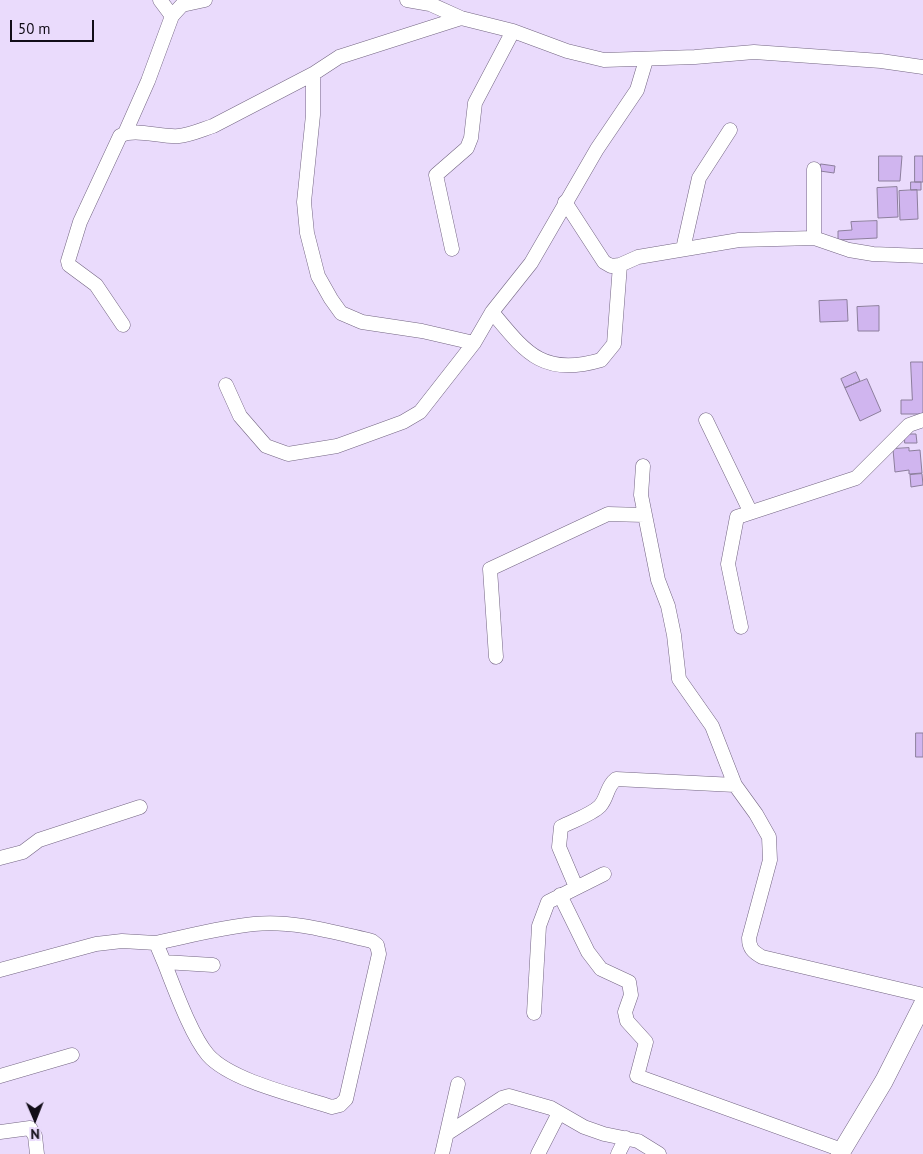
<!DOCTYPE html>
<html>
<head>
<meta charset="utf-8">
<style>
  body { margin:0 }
  #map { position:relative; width:923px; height:1154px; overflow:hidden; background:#eadbfc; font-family:"PT Sans",sans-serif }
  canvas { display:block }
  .north { position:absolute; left:10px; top:1094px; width:50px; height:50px; -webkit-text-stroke:4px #eadbfc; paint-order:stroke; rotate:179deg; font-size:14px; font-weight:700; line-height:20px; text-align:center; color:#120d18 }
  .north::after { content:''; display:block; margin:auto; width:18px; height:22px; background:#120d18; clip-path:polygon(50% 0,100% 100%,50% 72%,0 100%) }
  .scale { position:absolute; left:10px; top:20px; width:84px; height:22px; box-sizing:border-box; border:2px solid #120d18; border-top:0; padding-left:6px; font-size:15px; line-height:18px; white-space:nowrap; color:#120d18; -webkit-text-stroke:4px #eadbfc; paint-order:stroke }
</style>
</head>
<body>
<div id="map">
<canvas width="923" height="1154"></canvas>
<div class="north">N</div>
<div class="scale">50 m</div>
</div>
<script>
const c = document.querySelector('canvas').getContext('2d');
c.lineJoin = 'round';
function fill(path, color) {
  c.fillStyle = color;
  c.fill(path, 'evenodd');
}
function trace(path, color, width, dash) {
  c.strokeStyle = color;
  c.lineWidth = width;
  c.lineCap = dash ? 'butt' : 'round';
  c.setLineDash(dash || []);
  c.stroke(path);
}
const building = new Path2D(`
  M879 156H902L900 181H879Z
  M915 156H923V182H915Z
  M821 164 835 166 834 173 820 171Z
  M911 182H921V190H911Z
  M897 187 898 217 878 218 877 188Z
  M917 190 918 219 900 220 899 191Z
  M877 221V238L838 240V231L852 230 851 222Z
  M847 300 848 321 820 322 819 301Z
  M879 306V331H858L857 307Z
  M911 362H923V414H901V400H912Z
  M856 372 860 381 845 388 841 379Z
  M867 379 881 411 860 421 845 388Z
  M905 434H916L917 443H905Z
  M909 448V451L920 450 922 473 909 474V470L895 472 893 449Z
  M922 474 923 485 911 487 910 475Z
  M916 733H923V757H916Z`);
fill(building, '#d0b5ef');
trace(building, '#8c7e9c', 1);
const minor = new Path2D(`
  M160 0 172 16
  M407 0 430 4 461 18
  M313 74V115L304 202 307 233 318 276 331 299 341 313 362 322 422 331 474 343
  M125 133 148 81 172 16 182 5 205 0
  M565 202 604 262 611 266 620 265 638 257 739 240 814 238 849 250 873 254 923 256
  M814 238V169
  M452 249 436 175 467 148 471 138 475 103 513 31
  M683 249 699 178 730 130
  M492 312C526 353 543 377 601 360L614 344 620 265
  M123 325 96 285 69 265 68 261 80 222 120 136C133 127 163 138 179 136 190 135 201 130 213 126L313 74 339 57 461 18 513 31 567 51 604 60 695 57 754 52 881 61 923 67
  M226 385 240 416 266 446 288 454 337 446 403 422 420 412 474 343 492 312 531 263 597 149 637 90 646 60
  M706 420 750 511
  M643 466 641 495 658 580 668 606 674 635 679 679 712 726 735 785 756 814 769 837 770 860 749 938C749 948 753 952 762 957L923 995
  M741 627 728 564 737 517 856 478 909 425 923 420
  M496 657 490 569 608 514 644 515
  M0 858 23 852 39 840 140 807
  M576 887 559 847 561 827C572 821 591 815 600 806 608 797 606 787 616 779L735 785
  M560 895 588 952 601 969 629 982 631 995 625 1012 627 1021 646 1042 637 1076 842 1150
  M156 943C189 936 222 927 254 924 294 920 333 932 372 941L377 945 379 954 346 1099 340 1105 332 1107C298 1096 231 1081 208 1055 191 1035 174 987 164 962
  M0 970 96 944 122 941 156 943 164 962 213 965
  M534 1013 539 926 548 902 604 874
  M0 1076 72 1055
  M0 1132 30 1128 35 1136 37 1154
  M448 1133 502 1098 509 1096 551 1108 584 1127 604 1134 638 1141 659 1154
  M442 1154 458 1084
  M538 1154 559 1113
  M618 1154 626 1138`);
const major = new Path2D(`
  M840 1154 884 1081 923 1004`);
trace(minor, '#736582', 15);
trace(major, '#736582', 19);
trace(minor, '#fff', 14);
trace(major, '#fff', 18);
</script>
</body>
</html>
